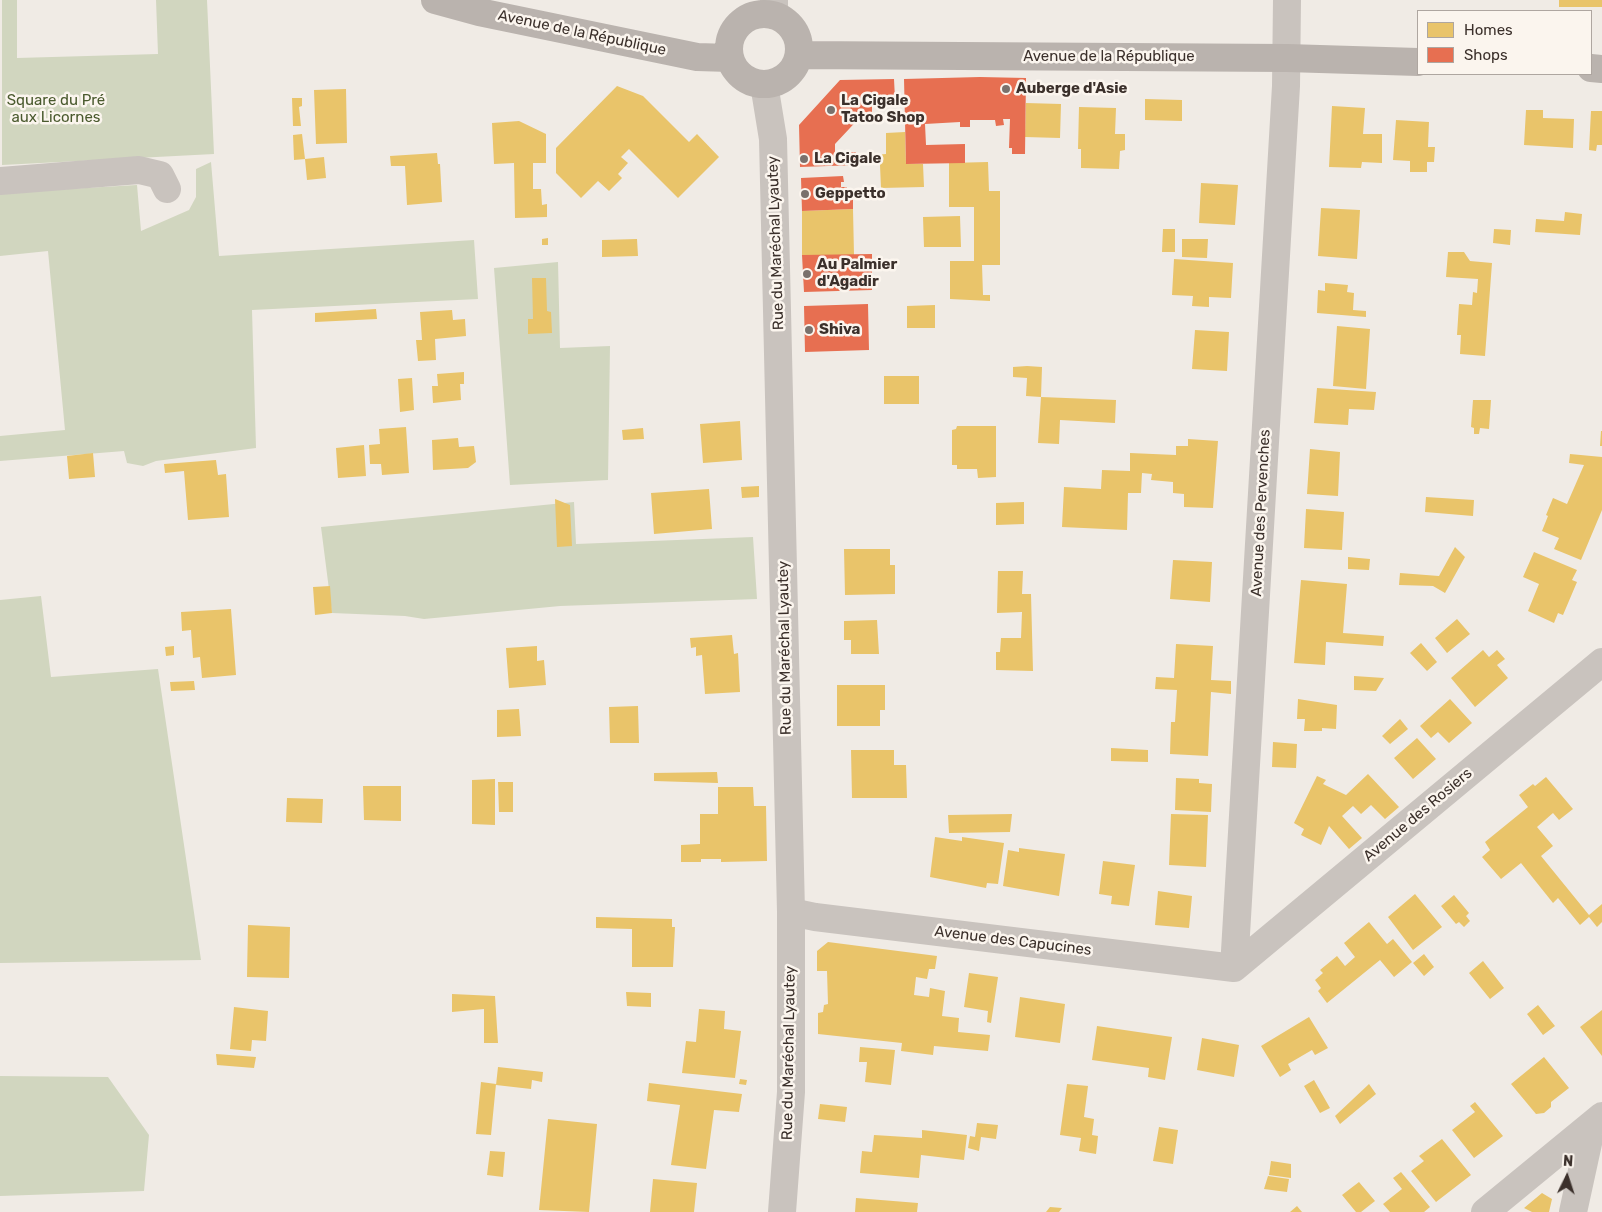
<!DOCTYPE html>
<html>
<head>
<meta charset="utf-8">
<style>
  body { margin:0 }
  #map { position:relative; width:1602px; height:1212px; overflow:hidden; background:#f0ebe5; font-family:Rubik,sans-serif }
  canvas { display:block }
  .legend { position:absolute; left:1417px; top:10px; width:175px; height:65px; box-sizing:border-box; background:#fbf5ee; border:1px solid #aea6a0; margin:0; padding:6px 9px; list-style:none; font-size:15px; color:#3b302b }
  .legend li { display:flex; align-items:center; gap:10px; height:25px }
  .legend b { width:25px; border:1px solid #aea6a0 }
  .north { position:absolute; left:1542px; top:1152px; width:50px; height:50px; -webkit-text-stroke:4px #fbf5ee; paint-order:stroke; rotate:4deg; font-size:14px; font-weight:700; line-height:20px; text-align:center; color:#3b302b }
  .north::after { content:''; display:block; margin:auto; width:18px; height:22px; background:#3b302b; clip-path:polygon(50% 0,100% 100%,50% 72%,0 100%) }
</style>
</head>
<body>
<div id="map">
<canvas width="1602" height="1212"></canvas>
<ul class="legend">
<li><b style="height:14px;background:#e9c46a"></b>Homes</li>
<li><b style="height:14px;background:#e76f51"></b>Shops</li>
</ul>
<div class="north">N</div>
</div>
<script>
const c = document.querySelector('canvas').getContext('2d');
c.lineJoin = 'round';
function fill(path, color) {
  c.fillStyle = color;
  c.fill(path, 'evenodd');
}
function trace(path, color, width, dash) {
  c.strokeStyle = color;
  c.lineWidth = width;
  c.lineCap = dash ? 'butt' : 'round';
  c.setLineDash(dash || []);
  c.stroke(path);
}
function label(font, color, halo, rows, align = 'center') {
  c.font = font + ' Rubik,sans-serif';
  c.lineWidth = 5;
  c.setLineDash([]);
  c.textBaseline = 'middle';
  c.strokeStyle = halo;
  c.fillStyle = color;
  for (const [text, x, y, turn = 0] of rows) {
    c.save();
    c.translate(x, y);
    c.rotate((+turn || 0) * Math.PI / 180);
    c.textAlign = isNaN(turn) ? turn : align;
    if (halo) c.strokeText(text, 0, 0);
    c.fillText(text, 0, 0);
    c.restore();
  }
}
fill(new Path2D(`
  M2 0H17V58L158 54 156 0H207L214 154 2 165Z
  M211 162 219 256 474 240 478 299 252 310 256 448 156 461 143 466 127 463 124 451 0 461V436L65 430 48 251 0 256V193L137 185 141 231 189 210 196 197V169Z
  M558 262 560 348 610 346 608 480 510 485 494 268Z
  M574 502 576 544 753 537 757 599 560 606 424 619 405 616 332 613 321 527Z
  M41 596 51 677 158 669 201 960 0 963V600Z
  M0 1076 108 1077 149 1135 144 1191 0 1196Z`), '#d1d6bf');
fill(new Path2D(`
  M1559 0H1602V7H1559Z
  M617 86 643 96 689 142 697 134 719 157 678 198 629 149 621 157 628 163 618 174 622 178 609 191 598 181 581 198 556 173V148Z
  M346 89 347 143 316 144 314 90Z
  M292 98H302V106L299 107 301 126H293Z
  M1145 99 1182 100V121L1145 120Z
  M1026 103 1061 104 1060 138 1025 137Z
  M1332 106 1365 108 1363 134H1382V163L1362 162 1361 168 1329 167Z
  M1079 107 1116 108 1115 134H1125V150L1120 151 1119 169 1081 168V149H1078Z
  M1526 110H1543V118L1574 119 1573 148 1524 145Z
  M1591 111H1602V145H1597L1596 151 1589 150Z
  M1396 120 1429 122 1428 147H1435L1434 162H1427V172H1410V161L1393 160Z
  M519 121 546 134V163H533V189H541L542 205 547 204V217L515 218 514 163 494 164 492 123Z
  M905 132 906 164H923L924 187 881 188 880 165H875V155L886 154V133Z
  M302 134 305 159 294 160 293 135Z
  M437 153 438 164H440L442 202 407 205 405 166H391L390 156Z
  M324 157 326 178 307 180 305 159Z
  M988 162 989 191H1000V265H982L983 295H990V301L950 299V261H974V207H949V163Z
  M1201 183 1238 185 1235 225 1199 223Z
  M1321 208 1360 210 1357 259 1318 256Z
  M853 209 854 255H802V211Z
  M1565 212 1582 214 1580 235 1535 232 1536 219 1564 221Z
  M960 216 961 247H924L923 217Z
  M1163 229H1175V252H1162Z
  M1494 229 1511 230 1510 245 1493 243Z
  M548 238V245H542V239Z
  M637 239 638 256 602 257V240Z
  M1182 239H1208L1207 258 1182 257Z
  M1448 252H1464L1470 261 1492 263 1485 356 1460 354 1461 335H1457L1459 304 1472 305 1473 292 1477 293 1478 279 1446 277Z
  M1174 259 1233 263 1231 298 1209 297V307L1192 306 1193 296 1172 295Z
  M532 278H546L547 311 551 312 552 333 528 334V319H533Z
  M1325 283 1348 285 1347 292 1354 293 1353 310 1366 311V317L1317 313 1318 290 1325 291Z
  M935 305V328H907V306Z
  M376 309 377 319 315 322V313Z
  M452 310 453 320 465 319 466 336 435 339 436 360 418 361 416 340H422L420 312Z
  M1337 326 1370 329 1366 389 1333 386Z
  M1195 330 1229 332 1227 371 1192 369Z
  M1027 366 1042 367 1041 397 1026 396 1027 378 1013 377V367Z
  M464 372V384H460L461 400 433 403 432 386H438L437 374Z
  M884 376H919V404H884Z
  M412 378 414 410 400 412 398 379Z
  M1317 388 1376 392 1374 410 1349 409 1348 425 1314 423Z
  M1041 397 1116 400 1115 423 1060 420 1059 444 1038 443Z
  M1473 400H1491L1489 429 1480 428 1479 434H1474V428L1471 427Z
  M740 421 742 460 703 463 700 424Z
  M957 426H996V477L978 478 977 469H957V465H952V430L956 429Z
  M406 427 409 473 382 475 381 464H370L369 445 380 444 379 429Z
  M643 428 644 439 623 440 622 430Z
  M1601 431H1602V446H1600Z
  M458 438 459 447 474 446 476 462 468 468 433 470 432 440Z
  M1188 439 1218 441 1213 508 1184 507V494L1173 493V482L1151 480 1152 474 1142 473 1141 493H1128L1127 530 1062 527 1064 487 1101 489 1102 470 1130 471V453L1176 455V446H1188Z
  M364 445 366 476 338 478 336 448Z
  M1310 449 1340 452 1338 496 1307 494Z
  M93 453 95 477 69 479 67 456Z
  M1570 454 1602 457V510L1581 560 1554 549 1559 538 1542 531 1548 516 1546 515 1553 498 1567 504 1584 465 1569 463Z
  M216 460 218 475 226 474 229 517 188 520 184 471 165 473 164 464Z
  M759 486V497L742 498 741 487Z
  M709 489 712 529 654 534 651 493Z
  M1426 497 1474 500 1473 516 1425 512Z
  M555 499 570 505 572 546 557 547Z
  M1024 502V524L996 525V503Z
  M1306 509 1344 512 1342 550 1304 548Z
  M1455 547 1465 557 1445 593 1433 586 1399 585 1400 573 1439 576Z
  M844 549H890V565H895V594L845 595Z
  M1534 552 1577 570 1572 580 1577 582 1563 615 1558 613 1554 623 1528 611 1539 584 1523 577Z
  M1348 557 1370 559 1369 570 1348 569Z
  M1173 560 1212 562 1210 602 1170 599Z
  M998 571H1023L1022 594H1031L1033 671 996 670V652H1000L1001 638H1021L1022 612 997 613Z
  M1301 580 1347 584 1343 633 1384 636 1383 646 1326 642 1325 665 1294 663Z
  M330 586 332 613 315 615 313 587Z
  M231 609 236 675 202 678 200 657 193 658 191 630 182 631 181 612Z
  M1457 619 1470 634 1447 653 1435 638Z
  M877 620 879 654H851V640H844V621Z
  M732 635 734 654 738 653 740 692 705 694 702 655 696 656V647L691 648 690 638Z
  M1421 643 1437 662 1427 671 1410 653Z
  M1176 644 1213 646 1211 680 1231 681V694L1211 692 1208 756 1170 754 1171 722H1175L1177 690 1155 689 1156 677 1174 678Z
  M174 646V655L166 656 165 647Z
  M537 646V661L544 660 546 685 509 688 506 648Z
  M1483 650 1489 657 1497 650 1505 659 1497 665 1508 678 1475 707 1451 678Z
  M1354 676 1384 678 1376 691 1354 690Z
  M194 681 195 690 171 691 170 682Z
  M837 685H885V710H880V726H837Z
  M1298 699 1337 705 1336 729 1322 728V731H1304L1305 719H1297Z
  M1450 699 1472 723 1449 743 1438 732 1431 738 1420 726Z
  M638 706 639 743H610L609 707Z
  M519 709 521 736 497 737V710Z
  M1400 719 1408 729 1390 744 1382 736Z
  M1417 738 1436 759 1413 779 1394 758Z
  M1273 742 1297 744 1296 768 1272 767Z
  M1111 748 1148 750V762L1111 761Z
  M851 750H894V765H906L907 798H852Z
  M717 772 718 783 654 781V773Z
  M1368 774 1399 807 1385 819 1371 805 1361 814 1353 806 1342 816 1362 838 1349 849 1329 826 1321 845 1301 835 1304 829 1294 823 1317 776 1326 780 1323 784 1346 795Z
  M1546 777 1573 809 1559 820 1553 813 1537 827 1553 846 1541 856 1589 915 1602 904V922L1597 927 1589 917 1580 925 1558 898 1553 903 1521 863 1501 879 1482 857 1490 850 1485 842 1528 807 1519 795 1533 784 1535 786Z
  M1176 778 1199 779V783L1212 784 1211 812 1175 810Z
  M495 779V825L472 824V780Z
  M498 782H513V812H499Z
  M363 786H401V821L364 820Z
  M718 787H753L754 806H766L767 861 721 862V859H701V862H681V845L700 844V814H718Z
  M287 798 323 799 322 823 286 822Z
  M1012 814 1010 832 949 833 948 815Z
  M1171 814 1208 815 1206 867 1169 865Z
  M935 837 962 841V837L1004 843 998 884 987 883 986 888 930 877Z
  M1019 848 1065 854 1059 896 1003 886 1008 850 1019 852Z
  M1103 861 1135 865 1129 906 1111 904 1112 896 1099 894Z
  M1158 891 1192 896 1189 928 1155 925Z
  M1415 894 1442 927 1413 950 1388 917Z
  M1454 895 1469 913 1466 916 1470 921 1464 927 1459 922 1456 924 1441 906Z
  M596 917 672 919V927H675L673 967H632V929L596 928Z
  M1369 922 1387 944 1393 939 1412 962 1394 977 1380 960 1327 1003 1318 991 1321 988 1315 980 1323 973 1320 970 1337 956 1345 966 1355 957 1344 943Z
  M248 925 290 927 289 978 247 977Z
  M828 942 937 956 935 969H929L927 979 916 977 914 995 929 997 930 988 945 991 942 1016 959 1018 958 1032 990 1035 988 1051 934 1046 933 1055 901 1051 902 1043 818 1034V1013L823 1012 824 1005 828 1004 827 971H817V951Z
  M1424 954 1434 967 1424 976 1413 963Z
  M1483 961 1504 988 1490 999 1469 973Z
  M969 973 998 977 991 1023 987 1022 988 1011 964 1007Z
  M626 992 651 993V1007L627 1006Z
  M452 994 495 996 498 1043H484V1009L452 1012Z
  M1020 997 1065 1004 1060 1043 1015 1037Z
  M1538 1005 1555 1026 1543 1035 1527 1014Z
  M234 1007 268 1011 266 1041 252 1040 251 1051 230 1049Z
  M699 1009 725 1011 724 1029 741 1031 735 1078 682 1073 686 1041 696 1042Z
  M1602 1010V1056L1580 1027Z
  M1309 1017 1328 1048 1315 1055 1312 1050 1288 1064 1291 1070 1280 1077 1261 1046Z
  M1097 1026 1172 1037 1165 1080 1148 1077 1149 1068 1092 1060Z
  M1202 1038 1239 1045 1234 1077 1197 1070Z
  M860 1047 895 1050 891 1085 865 1082 867 1062H859Z
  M216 1054 256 1057 254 1068 217 1065Z
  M1544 1057 1569 1088 1551 1102V1107L1544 1113 1536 1114 1511 1084Z
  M498 1067 543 1072 542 1082 532 1080 531 1089 496 1085Z
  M740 1079 747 1080 746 1085 739 1084Z
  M1314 1080 1330 1108 1320 1113 1304 1086Z
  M481 1082 496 1084 491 1135 476 1134Z
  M649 1083 742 1094 739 1112 714 1110 706 1169 671 1165 680 1105 647 1101Z
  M1067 1084 1088 1086 1084 1117 1094 1119 1092 1135 1098 1136 1096 1154 1079 1151 1081 1138 1060 1135Z
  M1369 1084 1376 1094 1340 1124 1335 1116Z
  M1475 1102 1503 1136 1474 1158 1452 1130 1475 1112 1470 1106Z
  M820 1104 847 1107 845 1122 818 1119Z
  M548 1119 597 1124 589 1212 539 1210Z
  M977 1123 998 1125 996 1139 981 1137 979 1151 968 1148 970 1136 975 1137Z
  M1159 1127 1178 1130 1173 1164 1153 1161Z
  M922 1130 967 1135 964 1160 921 1155 919 1178 860 1173 862 1151 872 1152 874 1135 922 1138Z
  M1442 1139 1471 1175 1436 1202 1411 1171 1424 1161 1419 1156Z
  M490 1151 505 1152 503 1177 487 1175Z
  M1271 1161 1291 1164V1178L1269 1175Z
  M1401 1172 1430 1207 1424 1212H1390L1383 1204 1402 1189 1393 1178Z
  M1268 1176 1289 1179 1287 1192 1264 1189Z
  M653 1179 697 1183 694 1212H650Z
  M1359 1182 1375 1201 1361 1212H1356L1342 1195Z
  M1542 1193 1552 1199 1549 1212H1532L1524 1208Z
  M856 1198 918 1203 917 1212H855Z
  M1297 1206 1302 1212H1290Z
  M1050 1207 1062 1208 1059 1212H1046Z`), '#e9c46a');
fill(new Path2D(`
  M980 77 1026 78 1025 154H1012V148H1009L1010 119H1003L1004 125 996 126 995 120H970V127H960V122L925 124 926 145 965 144V163L906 164 904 79Z
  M894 79 895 99H879V105H872V113H864L835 144V153L856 152 857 165 800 167 799 125 840 80Z
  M843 176 844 182H841V187H847V198L853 197V209L802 211 801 178Z
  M872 254V290L804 292 802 255Z
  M868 304 869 350 805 352 804 306Z`), '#e76f51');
trace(new Path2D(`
  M774 0V15
  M0 181 139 170 160 175 167 189
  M791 912 815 917 1234 968
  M1234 968 1286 86 1287 0
  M1234 968 1602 662
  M1485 1212 1602 1116
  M1573 1212 1592 1125`), '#c9c3be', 28);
trace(new Path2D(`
  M764 84 773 139 791 912V1092L782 1212`), '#c9c3be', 28);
trace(new Path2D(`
  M435 0 479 12 697 57 730 58
  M729 49a35 35 0 1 1 70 0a35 35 0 1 1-70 0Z
  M799 55 1287 58 1418 62
  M1591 68 1602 69`), '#bab3ae', 28);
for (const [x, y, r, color] of [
  [1006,89,5,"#7a716c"],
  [831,110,5,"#7a716c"],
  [804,159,5,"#7a716c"],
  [805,194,5,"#7a716c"],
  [807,274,5,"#7a716c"],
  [809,330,5,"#7a716c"]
]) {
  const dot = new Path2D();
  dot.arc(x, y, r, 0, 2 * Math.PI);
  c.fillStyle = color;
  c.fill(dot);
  trace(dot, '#fbf5ee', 2);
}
label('15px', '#3b302b', '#fbf5ee', [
  ["Avenue de la République",582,33,12],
  ["Avenue de la République",1109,57],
  ["Rue du Maréchal Lyautey",776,243,-92],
  ["Avenue des Pervenches",1261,513,-87],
  ["Rue du Maréchal Lyautey",785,648,-91],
  ["Avenue des Rosiers",1418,815,-40],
  ["Avenue des Capucines",1013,941,7],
  ["Rue du Maréchal Lyautey",789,1053,-89]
]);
label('bold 15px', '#3b302b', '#fbf5ee', [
  ["Auberge d'Asie",1016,89],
  ["La Cigale",841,101],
  ["Tatoo Shop",841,118],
  ["La Cigale",814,159],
  ["Geppetto",815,194],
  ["Au Palmier",817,265],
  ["d'Agadir",817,282],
  ["Shiva",819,330]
], 'left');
label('15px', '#4a5a2e', '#fbf5ee', [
  ["Square du Pré",56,101],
  ["aux Licornes",56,118]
]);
</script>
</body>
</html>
